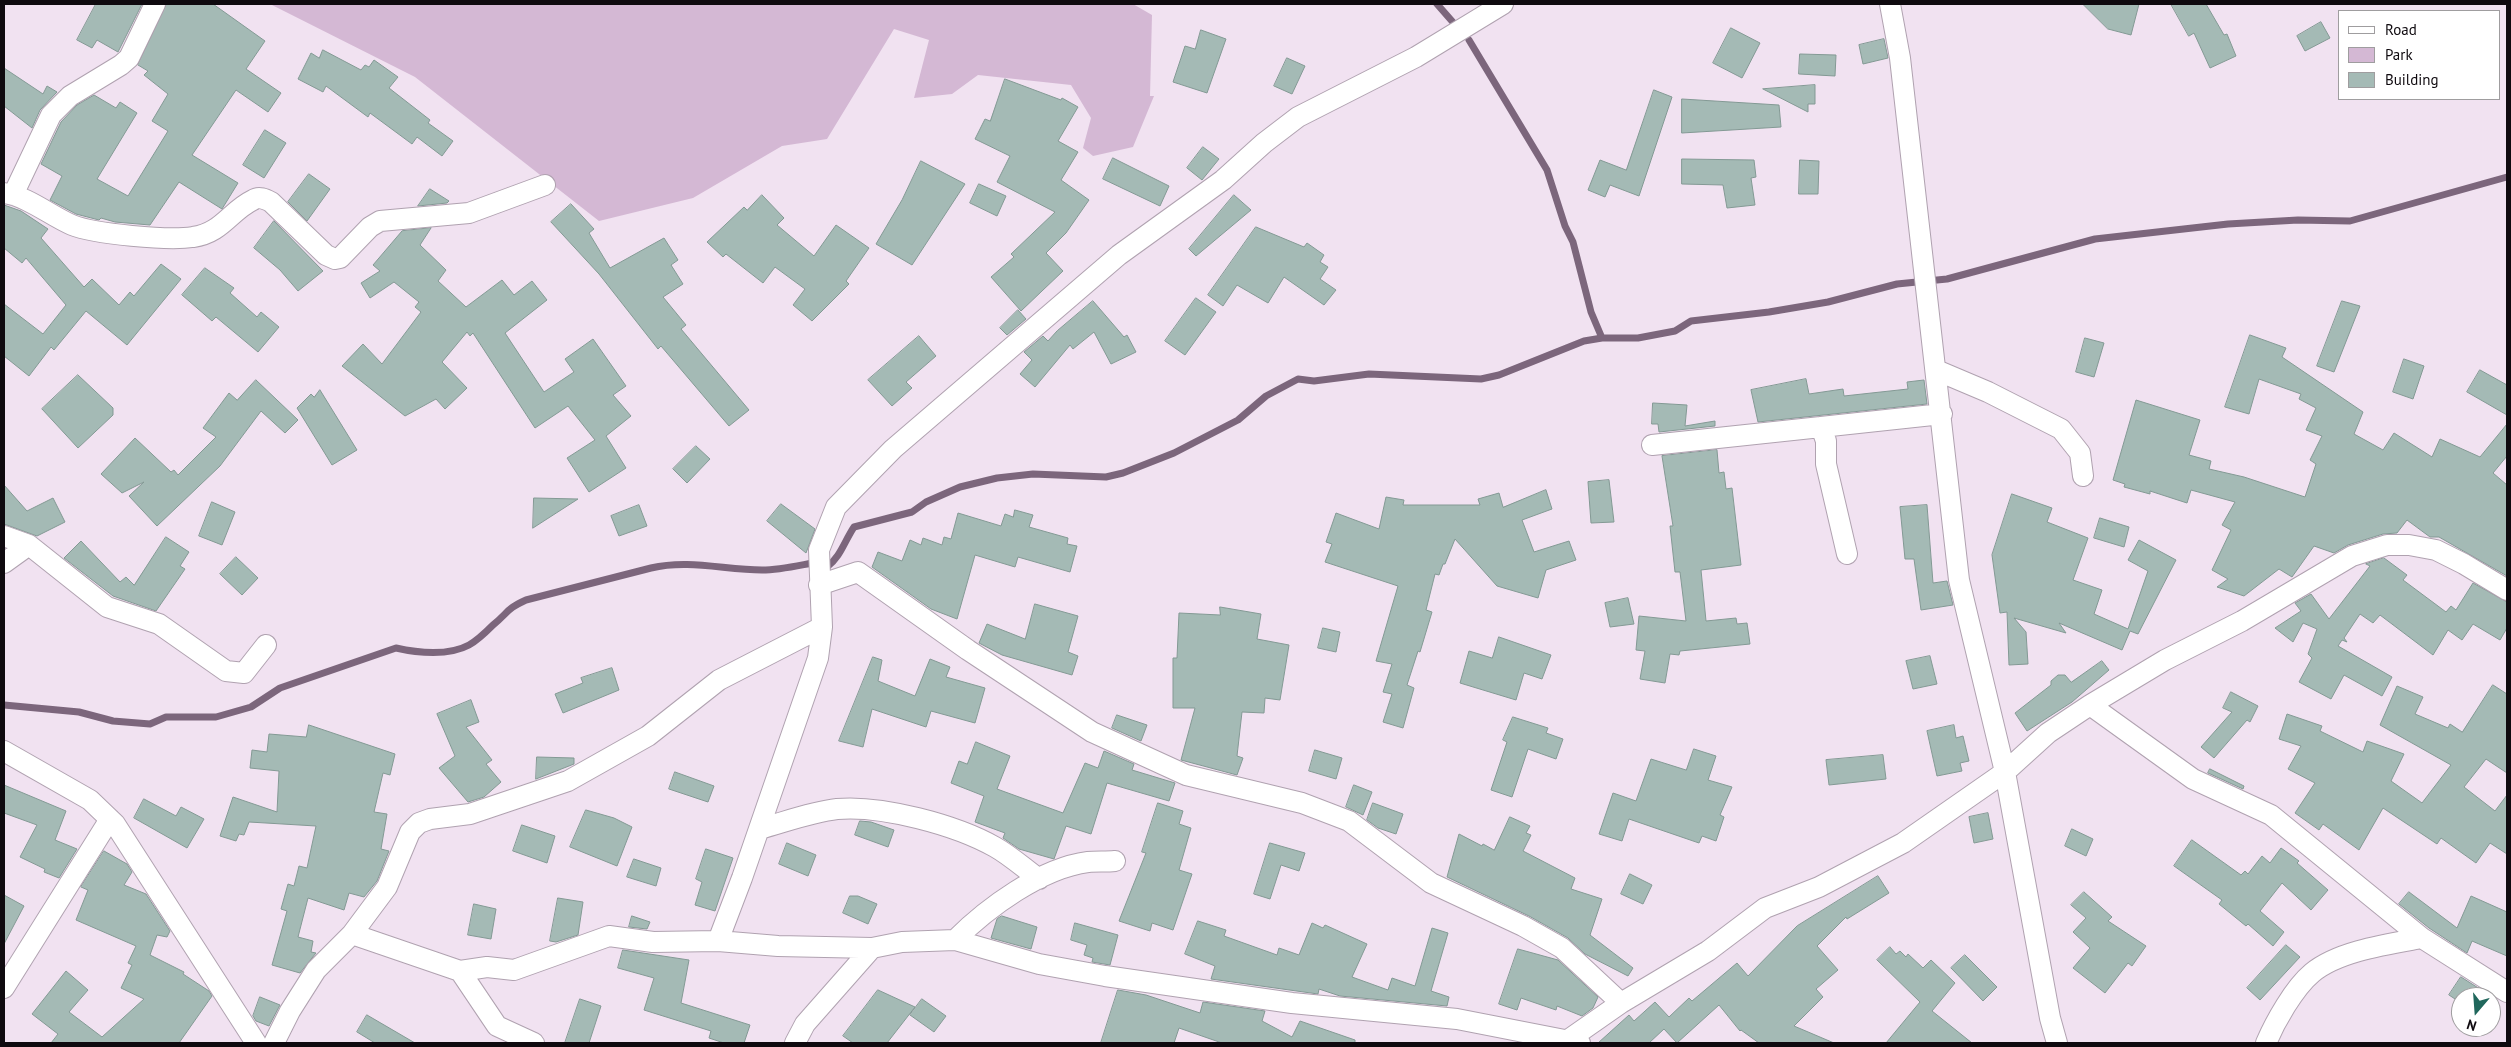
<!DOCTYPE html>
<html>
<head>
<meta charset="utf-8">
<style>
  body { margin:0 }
  #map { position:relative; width:2511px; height:1047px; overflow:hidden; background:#f1e2f1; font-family:"PT Sans",sans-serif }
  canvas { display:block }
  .frame { position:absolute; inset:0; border:5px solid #0f0a0f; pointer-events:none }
  .legend { position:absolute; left:2338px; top:10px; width:162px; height:90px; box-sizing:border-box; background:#fff; border:1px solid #9f9d9f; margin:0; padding:6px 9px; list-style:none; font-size:15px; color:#0f0a0f }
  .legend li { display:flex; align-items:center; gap:10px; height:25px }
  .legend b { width:25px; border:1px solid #9f9d9f }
  .north { position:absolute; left:2451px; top:987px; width:50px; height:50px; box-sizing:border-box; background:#fff; border:1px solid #9f9d9f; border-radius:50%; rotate:198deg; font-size:14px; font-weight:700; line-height:20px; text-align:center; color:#0f0a0f }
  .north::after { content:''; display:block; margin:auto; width:18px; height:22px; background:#20675c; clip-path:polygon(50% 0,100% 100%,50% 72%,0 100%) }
</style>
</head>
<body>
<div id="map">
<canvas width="2511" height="1047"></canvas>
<div class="frame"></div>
<ul class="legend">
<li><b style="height:6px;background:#fff"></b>Road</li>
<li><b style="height:14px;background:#d4b8d4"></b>Park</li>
<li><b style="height:14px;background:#a4bab5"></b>Building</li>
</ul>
<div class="north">N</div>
</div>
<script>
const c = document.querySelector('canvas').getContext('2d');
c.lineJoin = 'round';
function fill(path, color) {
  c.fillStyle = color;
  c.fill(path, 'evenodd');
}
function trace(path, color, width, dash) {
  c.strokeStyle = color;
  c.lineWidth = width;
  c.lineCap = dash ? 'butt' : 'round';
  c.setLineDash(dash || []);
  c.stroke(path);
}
fill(new Path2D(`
  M270 4H1133L1152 15 1150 96H1154L1133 147 1093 156 1083 148 1091 118 1071 85 978 75 952 94 914 98 929 40 894 29 827 139 782 146 693 198 599 221 415 77Z`), '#d4b8d4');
trace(new Path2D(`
  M1437 4 1458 28
  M1469 40 1547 170 1565 226 1573 242 1591 312 1602 338
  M827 567C841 556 844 542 854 527L912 512 926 502 960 487 997 478 1033 474 1106 477 1123 473 1174 453 1238 420 1266 396 1298 379 1314 381 1369 374 1481 379 1499 375 1584 341 1602 338H1638L1675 331 1691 321 1769 312 1828 302 1897 284 1947 279 2095 239 2228 224 2298 220 2350 221 2507 177
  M4 705 79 712 113 721 150 724 166 717H216L251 707 280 688 396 648C418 653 449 656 469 645 478 640 486 632 493 625 509 612 506 609 526 600L651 568C689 559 725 570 762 570 779 570 796 566 812 563`), '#7c667c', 7);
const building = new Path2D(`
  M96 4H142L118 52 97 40 92 48 77 40Z
  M167 4H213L265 41 246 69 281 93 268 112 236 90 192 155 238 183 222 209 179 182 150 225 115 222 101 218 99 220 76 214 50 200 62 176 41 164 61 122 77 105 94 95 116 108 120 102 137 113 97 179 128 196 168 131 152 121 168 94 144 75 148 71 138 65Z
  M2083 4H2139L2131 35 2108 29Z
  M2171 4H2206L2224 35 2227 34 2236 56 2210 68 2194 33 2189 36Z
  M2321 22 2330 38 2305 51 2297 36Z
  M1731 28 1760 43 1742 78 1713 63Z
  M1201 30 1226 39 1207 93 1173 82 1185 46 1195 49Z
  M1884 39 1888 58 1863 64 1859 45Z
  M323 50 361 70 365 65 369 67 374 60 398 77 389 88 430 120 428 123 453 141 442 156 417 137 412 144 370 113 368 117 326 86 323 92 298 79 311 53 319 58Z
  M1800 54 1836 55 1835 76 1799 74Z
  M1287 58 1305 66 1292 94 1274 86Z
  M4 68 43 94 47 86 57 92 40 110 32 128 4 106Z
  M1005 79 1061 100 1062 98 1078 107 1058 141 1078 152 1061 180 1089 200 1066 233 1046 253 1063 271 1021 311 991 277 1014 257 1011 254 1055 212 997 182 1010 156 975 139 985 119 990 121Z
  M1815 85V104H1808V112L1763 89Z
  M1654 90 1672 97 1639 196 1610 185 1605 197 1588 190 1600 160 1626 170Z
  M1682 99 1779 105 1781 127 1682 133Z
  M265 130 286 143 264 178 243 165Z
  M1203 147 1219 159 1202 180 1187 168Z
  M1113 158 1169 186 1160 206 1103 179Z
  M1682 159 1754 160 1756 177 1751 178 1755 205 1727 208 1723 185 1682 184Z
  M1800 160 1819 161 1818 194H1799Z
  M921 161 965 184 912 265 876 244 902 200Z
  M309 174 330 189 307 221 288 202Z
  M979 184 1006 196 997 216 970 203Z
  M430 189 449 201 447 203 418 206Z
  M762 195 784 218 777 225 814 256 836 225 869 248 846 281 849 284 812 321 793 305 805 289 775 267 763 283 726 254 723 257 707 242 744 207 747 210Z
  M1234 195 1251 210 1196 256 1189 249Z
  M571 204 594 229 589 233 610 268 664 238 678 260 671 265 683 284 663 297 686 325 681 329 749 410 729 426 661 346 658 349 599 274 551 222Z
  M4 205 21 211 48 229 41 238 84 287 92 279 119 305 130 292 134 296 161 264 181 279 127 345 86 311 54 350 51 347 29 376 4 356V304L43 334 66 305 26 258 22 263 4 248Z
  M274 221 323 271 298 291 280 270 254 248Z
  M1256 227 1304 247 1307 243 1324 255 1320 262 1328 267 1320 279 1336 290 1324 305 1284 277 1268 303 1237 285 1223 306 1208 295Z
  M431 228 420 245 446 270 438 281 466 307 502 280 514 295 532 281 547 300 505 333 544 392 574 372 565 359 593 339 626 386 613 395 631 416 606 436 626 468 589 492 567 458 595 440 568 406 535 428 473 333 470 336 467 332 442 362 467 388 445 409 436 399 405 416 342 366 363 344 382 364 421 312 415 307 419 302 394 282 370 298 361 283 380 271 373 265 402 231Z
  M205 268 234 288 230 293 257 317 261 312 279 327 258 352 216 317 212 321 182 295Z
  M1196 298 1216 312 1185 355 1165 341Z
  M1093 301 1124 337 1127 335 1136 352 1111 364 1094 332 1073 349 1070 345 1035 387 1020 374 1032 360 1024 352 1043 336 1048 341 1057 331Z
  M2342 301 2360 306 2334 372 2317 366Z
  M1018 310 1026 319 1007 335 1000 328Z
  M2250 335 2286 348 2282 357 2363 412 2354 434 2383 450 2394 433 2432 457 2440 439 2480 457 2507 424V456L2493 473 2507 485V576L2439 537H2430L2407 520 2397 533 2383 534 2348 545 2334 553 2314 546 2292 577 2279 569 2244 596 2217 587 2228 579 2212 570 2231 530 2222 525 2235 502 2191 490 2187 503 2150 491V494L2124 487 2125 484 2113 480 2136 400 2200 420 2189 455 2211 461 2209 469 2244 477 2305 497 2316 464 2310 460 2322 436 2306 430 2316 408 2299 399 2301 394 2259 379 2249 414 2225 407Z
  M919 336 936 356 906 382 912 388 892 406 868 380Z
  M2085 338 2104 343 2094 377 2076 372Z
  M2404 359 2424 366 2413 399 2393 392Z
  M2480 370 2507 385V415L2467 392Z
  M78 375 113 408V415L78 448 42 409Z
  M1806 379 1809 394 1843 389 1844 396 1908 389 1907 382 1924 380 1927 404 1758 422 1751 390Z
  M256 380 298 420 285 433 261 411 220 466 157 526 129 496 144 482 122 493 101 474 135 438 171 472 174 470 178 475 216 437 203 428 229 393 237 400Z
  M320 390 357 450 332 465 297 408 311 394 314 397Z
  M1653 403 1687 405 1685 426 1715 421V426L1659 432 1658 424H1652Z
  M696 446 710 459 687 483 673 469Z
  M1717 450 1719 473 1724 472 1726 489 1732 488 1741 565 1701 570 1706 621 1736 618 1737 624 1747 623 1750 644 1680 651 1679 655 1670 654 1665 683 1640 679 1645 651 1636 650 1639 616 1686 621 1680 572H1675L1670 526H1673L1662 456Z
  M1609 480 1614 522 1591 523 1588 482Z
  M4 485 27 511 53 498 65 522 37 536 4 524Z
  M1546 490 1552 509 1522 520 1534 552 1569 541 1576 560 1546 570 1538 598 1497 586 1455 539 1445 564H1443L1439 575 1435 574 1426 610 1432 612 1420 652 1418 651 1407 685 1414 688 1403 728 1383 722 1392 694 1383 692 1392 664 1376 661 1398 586 1325 562 1332 544 1326 542 1336 513 1379 529 1386 497 1404 500 1403 505H1480L1478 499 1499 493 1503 507Z
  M2012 494 2052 508 2047 522 2088 538 2073 580 2102 590 2094 614 2128 629 2148 571 2128 560 2139 540 2176 560 2138 634 2130 631 2122 650 2059 623 2066 633 2014 618 2026 632 2028 664 2009 665 2007 612 2000 613 1992 555Z
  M534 498 578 499 533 528Z
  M212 502 235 512 222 545 199 536Z
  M781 504 815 529 806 553 767 521Z
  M639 505 647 526 619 536 611 516Z
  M1927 505 1933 583 1947 581 1953 605 1921 610 1914 559H1905L1900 507Z
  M1015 510 1033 515 1029 527 1068 538 1067 544 1077 546 1070 572 1018 557 1015 567 975 555 957 619 931 609 872 567 878 552 902 561 910 540 921 545 923 538 942 545 944 537 951 539 958 513 1001 526 1005 514 1013 517Z
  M2100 518 2129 527 2124 547 2094 538Z
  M166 537 189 552 180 566 185 569 156 611 113 596 64 558 81 541 120 582 126 577 134 585Z
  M236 557 258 578 242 595 220 574Z
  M2384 558 2407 575 2403 580 2446 612 2451 606 2456 610 2473 583 2507 602V628L2500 640 2473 624 2462 640 2448 630 2433 655 2380 615 2373 623 2360 614 2344 638 2347 642 2342 640 2338 646 2392 677 2382 696 2344 675 2331 699 2299 682 2312 658 2308 654 2317 629 2303 623 2293 642 2275 628 2301 611 2295 603 2311 594 2329 619 2370 566 2366 564Z
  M1628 598 1634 624 1610 627 1605 603Z
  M1035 604 1078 616 1068 652 1078 656 1072 675 1002 655 979 643 987 624 1025 639Z
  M1220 607 1261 614 1257 639 1289 645 1280 700 1265 698 1264 713 1242 712 1237 756 1243 758 1237 775 1181 760 1195 708H1173V658H1177L1179 613 1220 615Z
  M1323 628 1340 632 1336 652 1318 648Z
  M1499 637 1551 655 1542 679 1524 673 1516 700 1460 683 1469 651 1492 658Z
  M1930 656 1937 684 1913 689 1906 661Z
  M873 657 882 660 878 681 915 696 930 659 950 667 946 677 985 688 975 723 931 711 926 727 872 709 863 747 839 741Z
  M2102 661 2109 670 2072 702 2027 731 2015 713 2051 685V681L2058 675H2065L2071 682Z
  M612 668 619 690 563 713 555 694 583 683 581 678Z
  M2493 685 2507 694V773L2486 759 2464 787 2495 811 2507 795V854L2490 843 2476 863 2441 838 2437 844 2383 808 2359 850 2323 824 2319 830 2295 813 2315 783 2288 769 2301 746 2279 739 2287 714 2322 726 2320 731 2363 752 2367 741 2404 754 2391 781 2422 803 2451 765 2380 725 2397 686 2423 697 2415 714 2448 728 2450 724 2462 732Z
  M2231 692 2258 706 2250 722 2247 720 2214 758 2201 747 2232 712 2223 708Z
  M471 700 479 722 466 727 492 760 486 764 501 782 484 797 468 802 439 768 455 756 437 714Z
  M1117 715 1147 725 1141 741 1112 728Z
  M1513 717 1548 728 1546 733 1563 739 1556 759 1528 749 1512 797 1491 790 1507 742 1503 740Z
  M309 725 395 754 390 775 383 773 374 812 387 814 381 849 389 851 377 881 364 897 349 893 344 910 308 898 298 937 313 941 311 952 316 953 300 973 272 965 287 911 281 909 288 884 294 886 299 866 307 868 316 826 249 822 244 835 239 834 236 841 220 836 233 797 277 812 279 771 250 768 252 750 267 752 269 734 306 737Z
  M1954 725 1956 738 1963 736 1969 761 1960 763 1962 771 1937 776 1927 731Z
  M976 742 1010 756 997 789 1063 813 1085 763 1098 768 1104 751 1134 764 1132 770 1175 783 1169 801 1107 783 1091 834 1066 826 1054 859 1019 849 1003 838 1005 833 975 822 984 796 951 783 959 761 967 764Z
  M1694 749 1716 756 1708 780 1732 787 1720 815 1724 817 1716 841 1702 836 1699 843 1629 819 1622 841 1599 834 1613 793 1636 801 1651 759 1686 770Z
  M1315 750 1342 758 1336 779 1309 771Z
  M1883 755 1886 779 1829 785 1826 760Z
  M537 757 574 758V764L536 779Z
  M2210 769 2244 786 2243 789 2208 773Z
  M675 772 714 786 708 802 669 789Z
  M4 785 66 811 55 840 77 849 59 878 44 872 45 869 20 857 37 825 4 813Z
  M1354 785 1372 792 1363 815 1346 807Z
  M144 799 176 816 181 807 204 819 187 848 134 818Z
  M1158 803 1183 811 1179 824 1191 828 1179 870 1192 874 1173 930 1152 923 1150 931 1119 921 1146 853 1142 852Z
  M1373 803 1403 814 1396 834 1378 828 1367 820Z
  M586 810 614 818 632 827 617 866 570 847Z
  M1988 813 1993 839 1974 843 1969 817Z
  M1510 817 1530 826 1526 833 1531 835 1523 851 1575 878 1571 889 1602 899 1590 935 1633 968 1628 976 1585 954 1568 938 1529 916 1447 877 1459 834 1482 846 1483 844 1494 850Z
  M860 821 871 822 894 830 888 847 855 835Z
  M522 825 555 836 547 863 513 851Z
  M2072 829 2093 839 2086 856 2065 846Z
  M2192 840 2241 875 2245 871 2248 874 2262 856 2270 863 2281 848 2299 861 2297 863 2328 890 2311 910 2282 883 2260 911 2284 932 2273 946 2248 924 2246 926 2219 904 2222 900 2174 866Z
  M787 843 816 855 808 876 779 864Z
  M1270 843 1305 853 1299 871 1281 865 1270 899 1254 894Z
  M706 849 733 858 715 911 695 905 702 882 696 879Z
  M104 851 127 864 132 872 124 885 146 894 170 931 167 937 157 935 150 955 184 972 183 974 209 991 212 996 179 1043H51L58 1034 32 1014 66 971 88 990 69 1012 102 1037 144 999 121 988 132 965 128 963 136 946 76 920 88 890 81 887Z
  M634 859 661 868 656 886 627 877Z
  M1630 874 1652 885 1643 904 1621 894Z
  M1878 876 1889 893 1847 919 1846 917 1817 946 1838 970 1816 989 1823 997 1794 1026 1834 1043H1759L1741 1030 1740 1031 1719 1005 1677 1043 1664 1029 1649 1043H1598L1629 1015 1634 1021 1655 1002 1669 1017 1689 998 1692 1001 1737 963 1748 976 1797 926Z
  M2084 892 2112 917 2108 921 2146 946 2132 966 2128 963 2105 993 2073 968 2090 948 2073 932 2086 918 2071 905Z
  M2409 892 2457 928 2471 896 2507 912V956L2472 941 2467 953 2429 928 2399 904Z
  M4 895 24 906 4 944Z
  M850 896H858L877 904 868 924 843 913Z
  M558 898 583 902 578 935 556 942 550 941Z
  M474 904 496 909 491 939 468 935Z
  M632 916 650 922 647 929 629 927Z
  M1002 916 1037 927 1031 949 991 938 997 919Z
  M1198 921 1226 930 1224 936 1277 955 1279 948 1299 955 1312 923 1323 928 1325 925 1367 944 1352 977 1388 990 1392 978 1415 986 1432 928 1448 933 1431 991 1449 997 1447 1006 1340 996 1319 989 1318 994 1211 979 1215 966 1185 954Z
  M1075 923 1118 935 1110 965 1092 962 1093 958 1084 955 1087 945 1071 940Z
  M2286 945 2300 957 2260 1000 2247 988Z
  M1890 947 1896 954 1900 951 1906 957 1908 954 1923 968 1931 960 1955 983 1932 1011 1972 1043H1886L1920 1002 1877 960Z
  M1518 949 1558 960 1598 997 1593 1008 1582 1016 1557 1006 1556 1010 1521 998 1517 1010 1499 1004Z
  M623 950 689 960 681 1003 750 1025 744 1043H724L709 1038 711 1031 644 1010 654 978 618 968Z
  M1965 955 1997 987 1983 1001 1951 968Z
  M2461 977 2494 998 2491 1002V997H2461V1003L2449 995Z
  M878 990 915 1007 887 1043H853L843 1036Z
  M1118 990 1146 995 1200 1013 1203 1002 1265 1011 1262 1021 1292 1037 1300 1021 1355 1040V1043H1222L1179 1028 1174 1043H1101Z
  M260 997 280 1005 269 1026 256 1021 253 1016Z
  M580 999 601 1006 589 1043H565Z
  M922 999 946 1016 934 1032 910 1015Z
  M367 1015 415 1043H375L357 1032Z`);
fill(building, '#a4bab5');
trace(building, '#839994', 1);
const street = new Path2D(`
  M1890 4 1900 58 1959 580 2005 772 2050 1018 2057 1043
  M4 193C29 197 49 215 72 225 94 234 169 241 193 237 222 233 230 211 253 200 259 196 265 199 271 202L326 255 335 259 340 258 370 227 380 221 469 213 545 185
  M13 195 51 115 70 96 121 65 129 58 155 4
  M1936 370 1988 392 2061 429 2080 453 2083 476
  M1652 445 1821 427
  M4 536 29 545 107 607 159 624 226 671 244 673 266 645
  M1847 554 1826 464V441L1821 427 1942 414
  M4 563 29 545
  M819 585 858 572 968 650 1092 732 1186 775 1302 803 1349 821 1431 883 1523 926 1562 948 1621 1003
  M2090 705 2193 779 2271 815 2422 938 2507 992
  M4 751 90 800 115 824 256 1043
  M759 829C785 822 811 812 837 809 882 805 956 825 995 847 1011 856 1025 869 1039 879
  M352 934 387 887 410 832 419 823 430 819 470 814 568 781 648 736 719 680 822 627
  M955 940C987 908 1041 868 1088 862 1096 861 1106 862 1115 861
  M718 941 742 878 818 658 822 627 819 550 836 507 893 449 1119 255 1223 180 1264 143 1298 117 1416 57 1503 4
  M460 971 497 1026 534 1043
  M4 988 110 819
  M1568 1040 1621 1003 1708 951 1765 908 1819 887 1903 843 2005 772 2048 733 2090 705 2165 660 2242 621 2352 556 2387 545H2409L2436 550 2464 564 2507 590
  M274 1043 290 1011 316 970 352 934 460 971 487 967 514 970 609 936 653 942 718 941 778 946 872 948 902 942 955 940 1039 964 1105 976 1292 1003 1457 1019 1580 1043
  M795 1043 805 1024 872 948
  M2266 1043C2275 1022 2294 988 2312 973 2338 951 2389 944 2422 938`);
trace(street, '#b0a2b0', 22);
trace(street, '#fff', 20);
</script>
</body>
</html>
